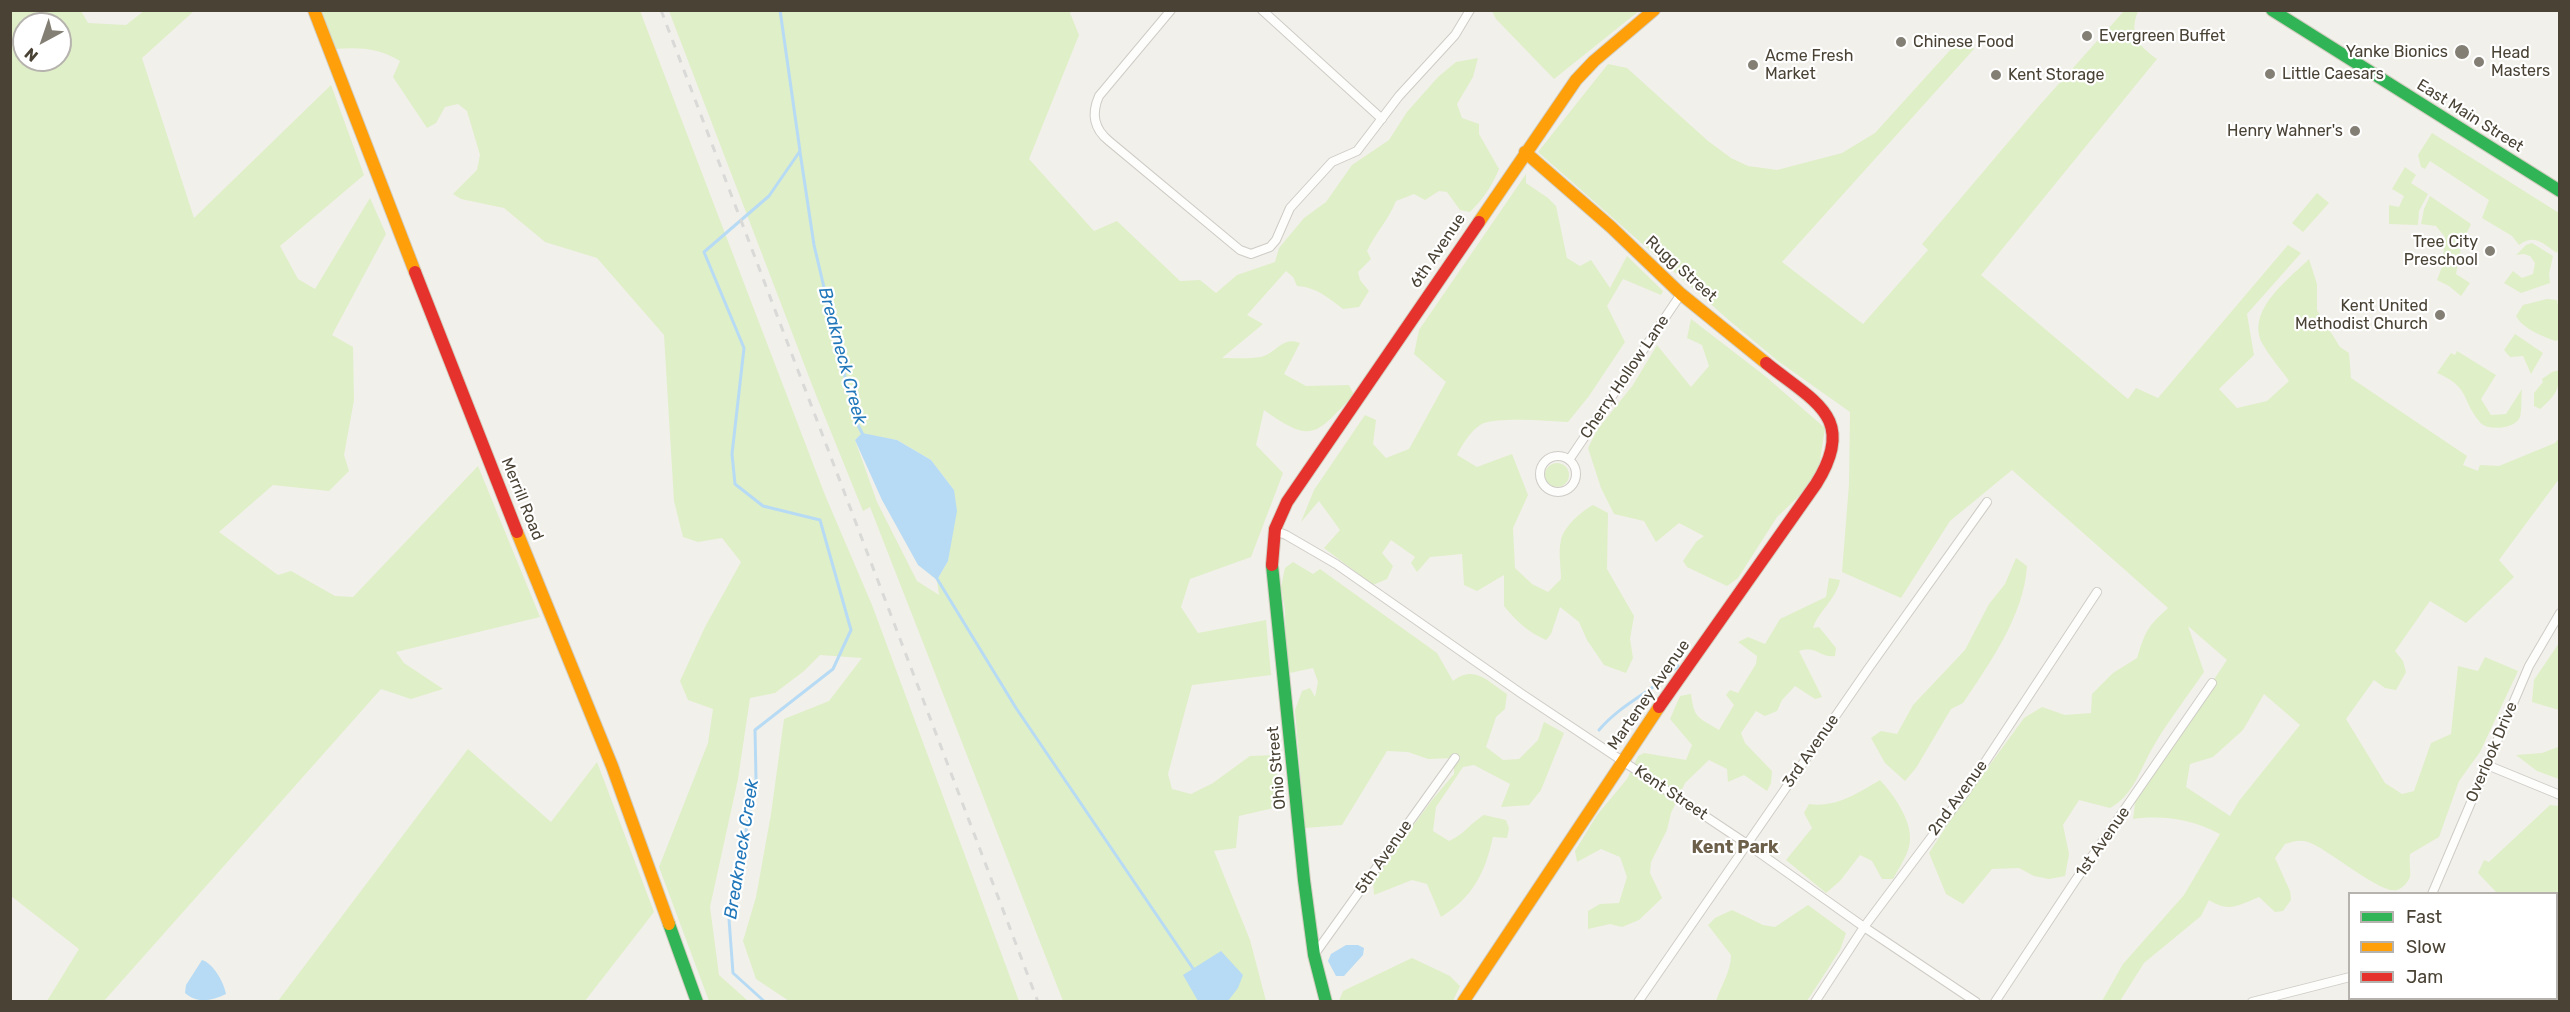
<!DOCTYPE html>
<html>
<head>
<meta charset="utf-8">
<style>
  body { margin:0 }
  #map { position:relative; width:2570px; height:1012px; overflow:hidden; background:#f2f0ea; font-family:Rubik,sans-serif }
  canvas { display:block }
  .frame { position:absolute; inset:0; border:12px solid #494235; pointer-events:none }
  .legend { position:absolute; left:2348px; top:892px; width:210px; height:108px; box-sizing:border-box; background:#fff; border:2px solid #b6b3ae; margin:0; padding:8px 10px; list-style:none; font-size:18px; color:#494235 }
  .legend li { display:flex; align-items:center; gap:12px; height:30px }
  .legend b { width:30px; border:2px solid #b6b3ae }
  .north { position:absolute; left:12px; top:12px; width:60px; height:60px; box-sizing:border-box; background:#fff; border:2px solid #b6b3ae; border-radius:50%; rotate:220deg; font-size:16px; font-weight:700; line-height:24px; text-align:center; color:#494235 }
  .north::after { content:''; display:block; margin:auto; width:21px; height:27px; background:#847f74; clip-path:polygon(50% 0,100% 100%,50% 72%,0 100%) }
</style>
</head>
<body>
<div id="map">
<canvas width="2570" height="1012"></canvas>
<div class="frame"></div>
<ul class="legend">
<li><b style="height:8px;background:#30b455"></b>Fast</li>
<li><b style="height:8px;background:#ff9f0a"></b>Slow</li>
<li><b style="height:8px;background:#e5322d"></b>Jam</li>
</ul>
<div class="north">N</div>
</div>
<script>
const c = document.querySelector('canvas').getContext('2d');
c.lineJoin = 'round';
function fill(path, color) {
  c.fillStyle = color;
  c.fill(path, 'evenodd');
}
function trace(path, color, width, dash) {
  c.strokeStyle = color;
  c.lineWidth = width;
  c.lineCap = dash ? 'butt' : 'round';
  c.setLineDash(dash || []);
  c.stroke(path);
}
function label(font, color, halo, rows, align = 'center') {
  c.font = font + ' Rubik,sans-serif';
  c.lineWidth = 4.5;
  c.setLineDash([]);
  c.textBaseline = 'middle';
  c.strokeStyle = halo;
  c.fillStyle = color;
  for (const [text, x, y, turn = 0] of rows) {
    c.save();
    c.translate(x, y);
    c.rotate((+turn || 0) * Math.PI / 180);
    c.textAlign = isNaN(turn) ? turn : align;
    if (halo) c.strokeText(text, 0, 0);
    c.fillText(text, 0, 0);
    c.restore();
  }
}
fill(new Path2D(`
  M10 11H81L88 23 126 25 144 11H194L142 58 194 218 331 85 364 175 280 246 298 279 315 289 370 198 386 234 332 335 353 347 354 400 344 455 349 471 329 491 273 485 219 532 278 575 291 571 335 596 353 597 478 466 540 617 396 652 404 663 443 689 411 699 381 689 104 1001H47L79 949 11 896ZM24 24H60V60H24Z
  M321 11H640L825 495 872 605 1019 1001H789L756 979 743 941 756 897 771 814 784 719 829 701 862 658 820 655 804 671 775 693 750 698 738 779 710 907 719 975 748 1001H709L659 867 708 743 713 709 688 700 680 681 705 627 741 562 722 538 698 542 683 537 674 501 664 335 597 258 545 242 504 208 461 199 453 194 477 170 480 155 467 111 458 104 445 107 436 123 427 128 393 77 400 61C380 48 359 47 335 49Z
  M669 11H1072L1070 13 1079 35 1029 159 1094 231 1117 221 1180 281 1200 280 1216 293 1237 275 1275 262 1279 248 1304 218 1326 202 1352 165 1389 140 1407 112 1438 77 1456 62 1478 58 1473 77 1457 104 1462 118 1479 124V134L1499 169C1492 186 1483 199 1470 212L1460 210 1447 192 1439 191 1425 200 1414 194 1396 201C1388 221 1376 232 1367 251L1371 259 1358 272 1360 280 1369 291 1359 307 1343 309C1329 298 1316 287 1297 286L1293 277 1286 271 1247 315 1263 324 1222 358C1234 358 1249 359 1261 357 1277 353 1282 336 1300 343L1284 374 1306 386 1349 385 1354 395C1316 433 1314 446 1264 410L1256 445 1283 473 1251 557 1190 579 1181 607 1198 633 1266 620 1271 675 1192 685 1168 774 1172 789 1191 794 1213 783 1250 756 1276 755 1278 807 1239 816 1236 848 1214 851 1250 940 1266 1001H1063L870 507 863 511 814 390ZM862 434 897 440 931 460 954 490 948 561 937 580 939 595 917 581 877 502 855 440Z
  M1492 11V10L1639 11 1554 79 1496 19Z
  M2124 11H2138C2129 34 2137 45 2157 59L1981 275 2128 399 2136 388 2158 398 2288 245 2301 253 2247 314 2254 355 2219 389 2237 408 2267 401 2289 381C2281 369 2269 356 2262 343 2246 310 2289 279 2309 259L2317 284V310L2340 347 2349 353 2351 378 2467 456 2463 465 2478 471 2480 465 2499 466 2555 443 2559 438V479L2499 560 2514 577 2466 623 2430 601 2395 651 2403 661 2406 672 2396 690 2385 688 2374 680 2346 719 2385 783 2402 794 2414 791 2431 743 2451 734 2458 666 2478 671 2485 657 2518 671 2480 752 2459 781 2439 837 2410 854C2409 861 2411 871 2410 877 2408 882 2402 889 2397 890 2381 895 2327 848 2308 842 2300 839 2292 842 2285 844L2275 858 2290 891 2291 900 2283 911 2275 912 2259 897C2239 905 2229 913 2209 900L2201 916 2144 963 2120 1001H2102L2123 964 2184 895 2220 834C2191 819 2165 815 2133 819L2136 795 2227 660 2188 626 2204 672C2187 697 2168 721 2153 747 2140 769 2134 795 2110 808L2079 800 2063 825 2069 854 2065 876 2049 879 2034 876 2019 868 1992 869 1963 904 1946 894 1929 853 1954 814 2024 718 2042 707 2065 715 2091 713 2092 694 2113 673 2137 658C2146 630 2147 627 2168 608L2012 470 1950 521 1901 598 1842 572 1849 484 1850 412 1778 361 1731 322 1538 152 1608 64 1627 68 1708 141 1731 158 1748 166 1777 170 1842 153 1875 133 1962 37 1974 49 1782 262 1863 324 1928 250 1922 244 2038 107ZM2264 694 2300 725 2239 801 2230 816 2186 787 2190 764 2213 757 2243 730Z
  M2432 133 2559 213V248L2557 253C2543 244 2535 233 2519 245L2512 236 2482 218 2489 200 2430 161 2425 169 2421 167 2418 155Z
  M2405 167 2416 175 2411 183 2428 194 2419 211 2418 225 2389 224V205L2399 207 2404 196 2392 189Z
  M1526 174V183L1548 198 1556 206 1567 258 1580 266 1591 260 1610 288 1627 256 1663 291 1661 295 1623 279 1607 306 1625 342 1589 396 1568 422C1550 421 1500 417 1484 423 1472 428 1462 445 1457 455L1477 467 1512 454 1528 495 1513 528 1515 568 1532 584 1548 592 1561 579C1561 567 1558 552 1561 540 1564 526 1582 511 1593 505L1608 513 1607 569 1634 616 1630 639 1633 658 1626 673 1604 665 1587 640 1579 622 1560 607 1551 634 1546 640C1528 632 1516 621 1504 606V575L1477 591 1464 585 1462 554 1430 557 1417 572 1411 563 1415 557 1391 540 1382 553 1393 566 1387 579 1373 585 1324 548 1340 530 1319 501 1301 522 1314 490 1365 415 1376 420 1373 444 1386 458 1409 449 1446 382 1414 354 1419 330Z
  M2317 193 2329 203 2303 232 2292 223Z
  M2430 196 2471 224 2462 243 2456 274 2470 283 2461 296 2449 286 2437 280 2442 267 2445 237 2436 226 2421 224 2424 209Z
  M2532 243 2553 256 2549 274 2550 283 2521 293 2504 283 2513 271 2522 278 2533 274 2535 263 2530 256 2524 254 2516 255 2526 245Z
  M2547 299 2557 300 2559 311V339L2556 341C2543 337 2522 328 2516 316L2523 305Z
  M1691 319 1765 376 1825 428 1818 473 1799 496 1777 517 1738 578 1727 586 1687 567 1683 561 1696 542 1704 536 1679 523 1656 542 1644 521 1614 514 1601 488 1588 448 1597 430 1633 385 1657 345 1691 387 1709 366 1702 345 1687 338Z
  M2515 334 2543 353 2531 374 2523 356 2510 357 2504 350Z
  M2457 351 2496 375 2481 399 2491 415 2506 414 2522 389C2521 396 2522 411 2520 417 2516 429 2486 432 2479 421 2461 399 2470 387 2437 373L2451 353 2455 355Z
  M2559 370C2560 390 2555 396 2540 409L2534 406V393L2543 382 2542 379 2552 372Z
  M1545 475a12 12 0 1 1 24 0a12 12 0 1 1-24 0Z
  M2016 558 2027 566C2024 615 1990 663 1963 703L1951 709 1916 768 1905 781 1885 763 1871 738 1881 731 1897 734 1913 705 1965 650 1989 604 2005 584Z
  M1293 562 1313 574 1320 569 1437 653 1453 681C1475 664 1488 682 1507 694L1505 709 1496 717 1486 747 1503 760 1519 759 1538 740 1544 722 1564 733 1541 790 1529 805 1501 807 1510 784 1474 765 1463 767 1436 807 1433 831 1449 841C1466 833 1468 825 1484 815L1506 820 1509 828 1507 838 1493 837C1485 873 1473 897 1441 917L1427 884 1412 880 1374 895 1373 880 1432 800 1454 774V758L1428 759 1408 752 1387 751 1342 825 1305 828 1295 710 1302 691 1310 688 1315 697 1318 682 1313 668 1290 673 1286 657 1285 610 1281 587 1285 568Z
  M1829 578 1840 580C1836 600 1819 610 1813 628L1819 627 1836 648 1835 656C1820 658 1817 645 1799 651L1822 697 1815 699 1795 686 1782 700 1777 711 1765 716 1756 711 1741 733 1745 743 1772 771 1771 783 1767 791 1744 775 1728 782 1727 769 1709 760 1685 783 1671 813 1667 830 1651 862 1650 873 1662 898 1639 920 1622 927 1610 924 1588 929V911L1600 904 1619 903 1627 877 1620 857 1601 849 1577 862 1575 851 1597 815 1627 779 1638 756 1644 753 1686 760 1692 745 1670 719 1680 696 1691 694C1694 719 1698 717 1719 730L1734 705 1726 695 1730 690 1738 693 1756 664 1757 656 1738 642 1748 637 1765 644 1780 619 1826 597Z
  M2559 643V710L2532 702 2534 680Z
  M2559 741V779L2537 771 2516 755 2542 753 2558 747Z
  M468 749 551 822 597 762 654 912 585 1001H278Z
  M1880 780C1893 794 1911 819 1910 839 1910 853 1899 867 1893 879H1882L1872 861 1860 855 1840 881 1826 893 1786 860 1812 828 1804 813 1809 804C1836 808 1858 793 1880 780Z
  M2550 805 2559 806V961L2556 957V894L2497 893 2478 873 2484 860 2489 862Z
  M1808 905 1846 933 1840 950 1807 1001H1716C1721 985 1731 972 1731 955L1708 925 1715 918 1732 910 1763 925 1775 927Z
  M1412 958 1450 976 1460 986 1453 1001H1339L1343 991Z`), '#dfefc8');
fill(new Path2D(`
  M862 433 897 440 931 460 954 490 957 511 948 561 937 580 918 565 882 500 855 440Z
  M1346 945H1358L1364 948 1363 955 1344 976H1336L1328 961 1331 954Z
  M1221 951 1243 975 1238 988 1228 1001H1198L1183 975Z
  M202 960C213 963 224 982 226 994 212 1001 197 1004 185 993L186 985Z`), '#b7dbf4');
trace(new Path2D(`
  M800 152 814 245 855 419 863 435
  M936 577 1016 708 1194 970
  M1599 730C1615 711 1636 699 1656 685 1664 680 1670 672 1678 666
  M765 1002 733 973 729 919 756 779 755 730 833 669 851 630 820 520 763 506 735 484 732 454 744 348 704 252 769 196 800 151 780 10`), '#b7dbf4', 3);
const street = new Path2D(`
  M1171 10 1099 96C1091 114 1094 129 1109 141L1240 250 1251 254 1270 247 1276 240 1290 208 1332 162 1357 151 1399 96 1455 35 1470 10
  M1262 10 1382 119
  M1540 474a18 18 0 1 1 36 0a18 18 0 1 1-36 0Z
  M1569 460 1681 294
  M1273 530 1286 535 1336 564 1522 694 1747 844 1864 927 1976 1002
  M2487 765 2560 795
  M2432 894 2529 666 2560 613
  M1314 955 1455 758
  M2456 998 2460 1002
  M1638 1002 1868 669 1987 502
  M1815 1002 1864 927 1966 791 2097 592
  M1995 1002 2075 881 2212 683
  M2252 1002 2350 977`);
const fast = new Path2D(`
  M2272 10 2560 191
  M1272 565 1304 880 1314 955 1326 1002
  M669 924 697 1002`);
const slow = new Path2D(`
  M314 10 415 272
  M1525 152 1611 227 1681 294 1766 363
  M1479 222 1576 80 1594 61 1654 10
  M517 532 612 766 669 924
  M1463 1002 1659 707`);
const jam = new Path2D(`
  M415 272 517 532
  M1272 565 1275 529 1287 502 1479 222
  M1659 707 1816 484C1858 417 1814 402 1766 363`);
trace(street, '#cfccc6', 10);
trace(fast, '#d2cdc0', 14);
trace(slow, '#d2cdc0', 14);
trace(jam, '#d2cdc0', 14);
trace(street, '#fdfdfc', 8);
trace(fast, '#30b455', 12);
trace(slow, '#ff9f0a', 12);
trace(jam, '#e5322d', 12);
trace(new Path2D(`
  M661 10 1038 1002`), '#d9d9d8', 3, [8, 8]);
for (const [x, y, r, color] of [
  [2087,36,6,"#847f74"],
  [1901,42,6,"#847f74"],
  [2462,52,8,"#847f74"],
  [2479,62,6,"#847f74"],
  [1753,65,6,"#847f74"],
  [2270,74,6,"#847f74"],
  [1996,75,6,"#847f74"],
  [2355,131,6,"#847f74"],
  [2490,251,6,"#847f74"],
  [2440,315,6,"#847f74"]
]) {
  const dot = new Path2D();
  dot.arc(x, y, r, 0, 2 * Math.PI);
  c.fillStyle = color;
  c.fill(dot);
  trace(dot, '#fff', 2);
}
label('16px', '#494235', '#fff', [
  ["Evergreen Buffet",2099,36],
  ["Chinese Food",1913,42],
  ["Yanke Bionics",2448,52,"right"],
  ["Head",2491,53],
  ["Masters",2491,71],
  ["Acme Fresh",1765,56],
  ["Market",1765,74],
  ["Little Caesars",2282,74],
  ["Kent Storage",2008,75],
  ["Henry Wahner's",2343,131,"right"],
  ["Tree City",2478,242,"right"],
  ["Preschool",2478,260,"right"],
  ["Kent United",2428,306,"right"],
  ["Methodist Church",2428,324,"right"]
], 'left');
label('16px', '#494235', '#fff', [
  ["East Main Street",2470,116,32],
  ["6th Avenue",1438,251,-56],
  ["Rugg Street",1681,269,42],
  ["Cherry Hollow Lane",1625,377,-56],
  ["Merrill Road",522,499,68],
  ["Marteney Avenue",1649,695,-55],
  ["3rd Avenue",1811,751,-55],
  ["Overlook Drive",2492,752,-67],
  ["Ohio Street",1277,768,-95],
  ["Kent Street",1671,793,34],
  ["2nd Avenue",1958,798,-54],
  ["1st Avenue",2103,842,-55],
  ["5th Avenue",1384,857,-55]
]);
label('italic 18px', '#2177b9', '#fff', [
  ["Breakneck Creek",842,356,75],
  ["Breakneck Creek",742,849,-81]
]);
label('bold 18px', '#6d604b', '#fff', [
  ["Kent Park",1735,848]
]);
</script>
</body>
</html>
